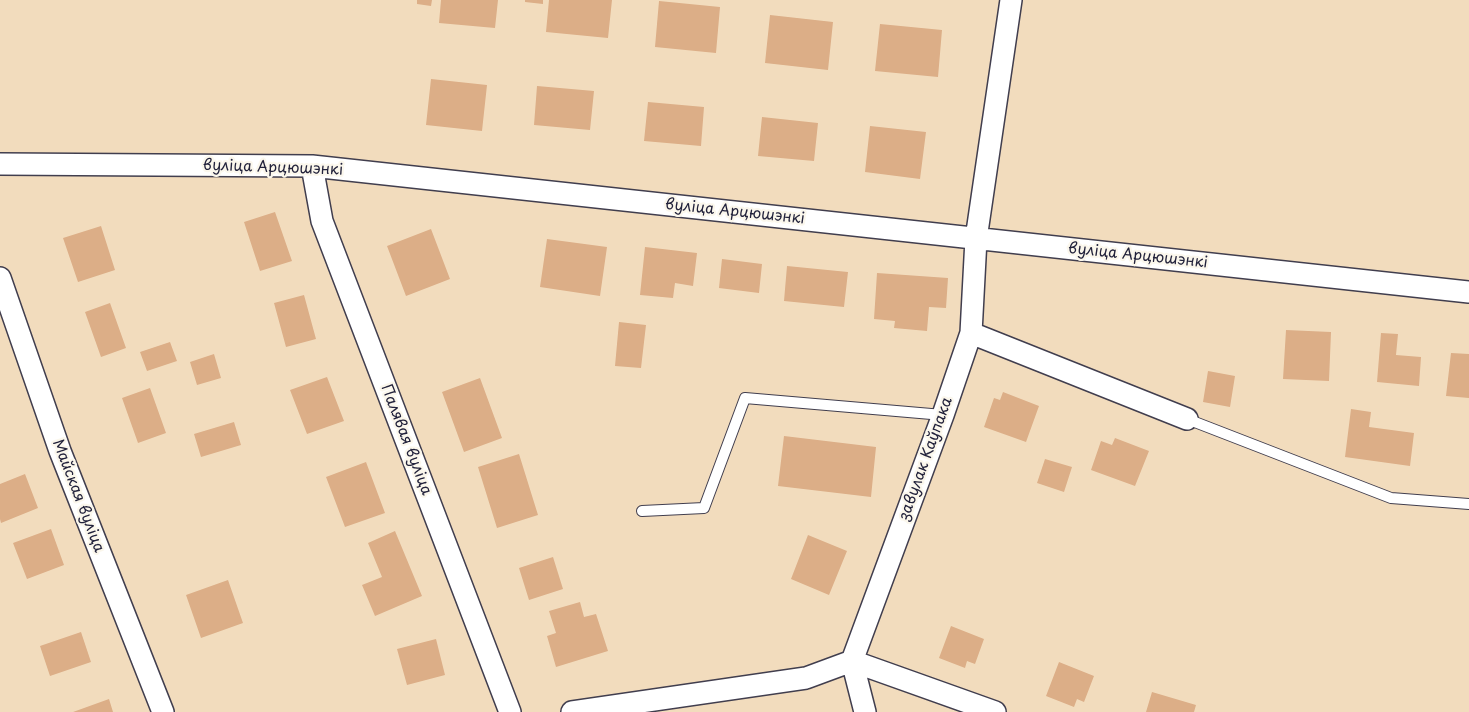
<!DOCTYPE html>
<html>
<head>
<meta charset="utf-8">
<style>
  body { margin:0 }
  canvas { display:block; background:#f2dcbd }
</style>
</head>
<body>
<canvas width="1469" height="712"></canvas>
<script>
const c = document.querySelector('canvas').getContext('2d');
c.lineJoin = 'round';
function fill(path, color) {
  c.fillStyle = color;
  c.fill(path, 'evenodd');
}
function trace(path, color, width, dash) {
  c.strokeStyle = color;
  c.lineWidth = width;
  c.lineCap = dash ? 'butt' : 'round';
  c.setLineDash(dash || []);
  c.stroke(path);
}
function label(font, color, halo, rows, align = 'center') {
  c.font = font + ' "Playpen Sans",sans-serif';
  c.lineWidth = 4.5;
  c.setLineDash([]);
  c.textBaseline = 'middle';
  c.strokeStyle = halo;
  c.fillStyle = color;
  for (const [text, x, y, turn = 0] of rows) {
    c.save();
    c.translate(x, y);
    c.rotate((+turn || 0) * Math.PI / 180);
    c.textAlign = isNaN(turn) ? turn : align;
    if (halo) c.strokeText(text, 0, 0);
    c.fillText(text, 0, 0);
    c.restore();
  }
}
fill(new Path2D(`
  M417 0H432L431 6 417 4Z
  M441 0H498L495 28 439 23Z
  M525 0H543V4L525 2Z
  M549 0H612L608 38 546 32Z
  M659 1 720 7 716 53 655 47Z
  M770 15 833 22 828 70 765 63Z
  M880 24 942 30 938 77 875 71Z
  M431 79 487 85 482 131 426 125Z
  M537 86 594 91 590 130 534 125Z
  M648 102 704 107 701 146 644 141Z
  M762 117 818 123 814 161 758 156Z
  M870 126 926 132 920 179 865 172Z
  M275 212 292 261 260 271 244 222Z
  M101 226 115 270 78 282 63 238Z
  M431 229 450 279 406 296 387 246Z
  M547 239 607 247 600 296 540 287Z
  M645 247 697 253 693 286 675 283 673 298 640 295Z
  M722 259 762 264 759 293 719 288Z
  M787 266 848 272 844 307 784 301Z
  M877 273 948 278 946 308 929 307 927 331 894 328 895 321 874 319Z
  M304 295 316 339 286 347 274 303Z
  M110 303 126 348 101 357 85 312Z
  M619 322 646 325 641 368 615 366Z
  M1286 330 1331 332 1329 381 1283 379Z
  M1381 333 1398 334 1396 355 1421 357 1419 386 1377 382Z
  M170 342 177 361 147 371 140 352Z
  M1451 353 1469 354V398L1446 396Z
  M214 354 221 378 197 385 190 362Z
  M1208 371 1235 376 1230 407 1203 402Z
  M327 377 344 421 307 434 290 390Z
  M480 378 502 438 464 452 442 392Z
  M150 388 166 433 138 443 122 398Z
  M1003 392 1039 406 1026 442 984 427 994 398 1000 400Z
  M1351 409 1371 412 1369 427 1414 433 1410 466 1345 457Z
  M234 422 241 445 201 457 194 434Z
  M784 436 876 447 871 497 778 486Z
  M1115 438 1149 451 1135 486 1091 470 1101 441 1112 445Z
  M519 454 538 515 497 528 478 467Z
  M1045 459 1072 467 1064 492 1037 483Z
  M366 462 385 513 345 527 326 477Z
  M25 474 38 508 1 523 0 519V484Z
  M51 529 64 565 27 579 13 543Z
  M395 531 422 596 375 616 362 585 382 577 368 543Z
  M808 535 847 551 829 595 791 579Z
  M553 557 563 589 529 600 519 568Z
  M228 580 243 623 201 638 186 595Z
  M580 602 584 617 596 614 608 651 556 667 547 636 556 633 549 611Z
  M951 626 984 639 975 664 967 661 965 668 939 658Z
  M81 632 91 662 50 676 40 646Z
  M436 639 445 675 407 685 397 649Z
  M1059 662 1094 676 1084 702 1077 699 1074 707 1046 696Z
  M1152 692 1196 705 1194 712H1146Z
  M109 699 113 712H73Z`), '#dcae87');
const lane = new Path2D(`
  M1187 419 1391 498 1469 504
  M642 511 704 508 745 398 943 415`);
const street = new Path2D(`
  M0 164 312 166 1469 292
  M312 166 322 221 510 712
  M0 278 60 451 163 712
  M971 333 1187 419
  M572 712 806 678 852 661 865 712
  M995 712 852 661 943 415 971 333 976 239 1011 0`);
trace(lane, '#413e4e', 12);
trace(street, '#413e4e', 24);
trace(lane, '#fff', 10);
trace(street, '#fff', 21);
label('15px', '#22223b', '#fbf7ec', [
  ["вуліца Арцюшэнкі",273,168,2],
  ["вуліца Арцюшэнкі",735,212,6],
  ["вуліца Арцюшэнкі",1138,256,6],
  ["Палявая вуліца",406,440,69],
  ["завулак Каўпака",926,459,-70],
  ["Майская вуліца",78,496,69]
]);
</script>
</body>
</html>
